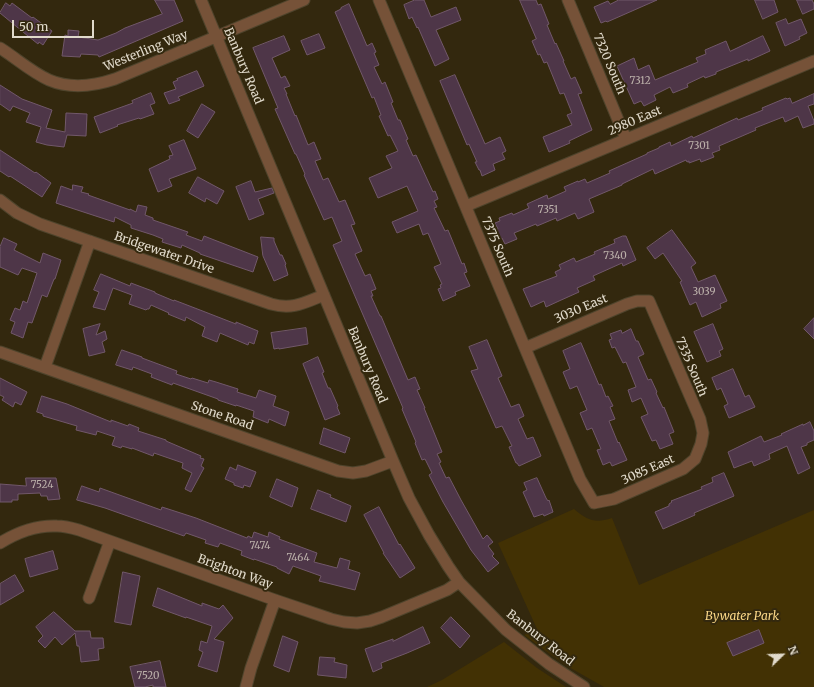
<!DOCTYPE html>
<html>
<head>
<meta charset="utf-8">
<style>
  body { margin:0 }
  #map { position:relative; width:814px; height:687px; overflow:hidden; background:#33280e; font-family:Merriweather,serif }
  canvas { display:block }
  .north { position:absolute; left:762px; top:635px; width:40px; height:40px; -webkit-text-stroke:3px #33280e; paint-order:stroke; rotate:67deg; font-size:11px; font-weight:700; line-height:16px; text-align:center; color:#e1dacb }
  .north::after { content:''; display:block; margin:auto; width:14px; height:18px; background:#e1dacb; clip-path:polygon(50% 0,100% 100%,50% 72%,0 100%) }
  .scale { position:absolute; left:12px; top:20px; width:82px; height:18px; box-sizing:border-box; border:2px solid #e1dacb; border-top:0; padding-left:5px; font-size:12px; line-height:14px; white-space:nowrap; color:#e1dacb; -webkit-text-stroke:3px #33280e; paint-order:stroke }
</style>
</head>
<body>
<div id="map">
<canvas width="814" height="687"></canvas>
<div class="north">N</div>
<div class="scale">50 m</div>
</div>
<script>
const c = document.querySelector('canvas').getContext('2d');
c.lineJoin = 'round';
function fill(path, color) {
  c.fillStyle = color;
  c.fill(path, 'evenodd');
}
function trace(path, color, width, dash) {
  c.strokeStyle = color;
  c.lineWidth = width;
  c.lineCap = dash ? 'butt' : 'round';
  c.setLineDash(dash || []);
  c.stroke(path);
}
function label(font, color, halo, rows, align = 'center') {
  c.font = font + ' Merriweather,serif';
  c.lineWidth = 4;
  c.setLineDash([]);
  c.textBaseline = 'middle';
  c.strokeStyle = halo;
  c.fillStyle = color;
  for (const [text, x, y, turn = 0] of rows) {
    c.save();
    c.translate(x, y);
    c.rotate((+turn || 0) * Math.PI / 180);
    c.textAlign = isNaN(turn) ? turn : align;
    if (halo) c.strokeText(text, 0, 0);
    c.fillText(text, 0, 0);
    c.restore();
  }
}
fill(new Path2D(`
  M574 509C587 520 595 524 612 518L639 585 814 510V687H604L567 666 524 635 537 629 498 543Z
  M504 642 537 668 566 687H427L442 680Z`), '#423104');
const building = new Path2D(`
  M155 0H174L183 21 99 57 98 55 81 54 80 57 62 56 65 35 68 36V30L79 31 78 37 98 40 116 33 125 28 162 14Z
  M415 0H424L431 17 456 7 461 20 436 30 449 59 435 66 418 27 417 28 412 17 409 19 404 5Z
  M520 0H536L538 5 541 4 549 24 547 25 555 44 556 43 564 61H563L571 79 575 77 582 93 578 94 592 130 569 141 570 143 549 152 543 137 572 125 567 115 572 113 564 93 560 94 547 62 544 63 540 54 538 55 532 41 536 39Z
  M619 0H657L607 22 606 21 601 23 594 7 608 1 610 4Z
  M755 0H774L778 12 763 19Z
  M797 0H812L814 4V9L803 14Z
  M6 3 10 6 12 3 32 18 33 17 52 31 43 45 39 42 38 44 23 32 0 13Z
  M349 4 367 46 372 43 376 52 374 53 379 65 374 67 382 84 385 82 393 102 391 103 398 120H400L408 139 406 140 413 156 416 155 433 192 435 191 438 199 434 201 437 207 434 208 445 231 448 230 462 264 464 263 467 272 464 273 470 286 455 292 456 295 443 301 438 289 441 288 440 285 442 284 434 267 441 264 428 233 423 235 419 224 397 233 392 222 418 211 407 186 378 198 369 178 392 168 386 156 398 151 390 135 388 136 379 116 381 115 374 97 372 98 335 12 341 9V8Z
  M786 19 788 24 801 19 807 33 799 37 800 39 785 46 776 23Z
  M319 34 325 48 307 55 301 41Z
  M284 36 290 50 272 58 281 78 285 76 290 86 284 88 287 94H286L295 116 296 115 308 145 314 142 321 159 315 161 323 180 328 178 339 202 345 200 355 224 351 225 362 251 355 254 365 276 370 274 376 289 371 291 373 296H371L380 316H381L408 380 415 377 420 389 417 390 425 408H424L442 452 437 454 441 462 439 463 446 478 449 477 461 500 483 539 487 535 493 542 488 546 494 554 492 556 499 563 488 572 471 550 443 502 429 475 432 473 425 459 422 460 415 443 416 442 402 409 403 408 333 245 342 241 332 217 324 220 304 175 305 174 296 154H295L275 109 278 108 253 48Z
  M763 36 770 51 748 61V59L716 72V74L705 78 704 76 687 84 688 87 673 93 670 87 654 95 656 100 644 106 641 101 634 104 617 66 634 58 638 70 649 65 655 80 698 62 696 58 706 54 705 50 726 41 730 51Z
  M197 71 204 86 178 97 180 100 169 104 164 93 176 89 173 82 178 80 177 79Z
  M455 75 485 144 500 137 506 151 502 153 505 159 493 164 495 170 482 176 480 170H479L475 162H477L469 144 467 145 440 81Z
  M0 85 22 99 52 110 46 128 65 132 66 113 87 114 86 136 67 135 64 147 47 145 36 142 41 127 26 122 30 113 13 106 10 111 0 104Z
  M151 93 155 103 150 105 154 114 140 119 139 118 117 125 118 126 100 133 94 117 133 103 132 101Z
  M814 94V104L808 106 814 121V124L803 128 798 116 785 122 783 117 755 128 756 130 719 146 720 150 712 153 714 157 701 162 700 159 689 163V161L687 162 686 160 655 174 653 169 622 184V185L589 199 594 212 578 219 575 213 557 221 556 218 537 226 536 224 514 233 517 239 505 244 502 238 499 239 495 230 498 229 495 223 500 221 499 218 512 213 513 215 529 208 527 204 547 195 548 199 566 191 564 187 578 181V182L585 179 587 183 610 173 609 171 647 154V153L659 148V147L670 142 671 146 692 136 693 138 737 118 738 120 763 110 762 108 786 98 787 99 790 98 792 103Z
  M202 104 215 112 198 138 187 131Z
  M184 140 196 169 169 179 172 186 158 192 149 169 170 159 169 156 173 155 169 146Z
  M0 150 35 173 36 172 51 183 42 197 10 176 9 177 0 171Z
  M198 177 224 191 217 204 206 198 205 202 189 193Z
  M251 181 255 192 272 188 274 193 258 199 264 214 249 220 236 187Z
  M73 185 83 187 81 192 89 194 88 195 130 210V209L136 212 138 205 147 207 145 215 153 218V220L188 232 186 235 202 241 204 236 258 257 253 272 200 254V253L182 245 181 248 162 242 163 239 153 235 131 228V225L115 217 114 222 56 203 61 186 72 190Z
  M672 230 696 263 691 267 698 282 715 275 727 301 720 304 721 308 702 317 696 302 690 305 680 282 682 281 663 253 655 259 647 248Z
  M623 236H626L636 260 623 266 622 263 593 276 595 280 577 288 579 292 559 301 546 307 544 301 531 307 523 289 557 276 555 272 561 269 559 265 574 258 576 262 595 254 594 252 615 243 614 240Z
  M261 237 274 238V241L280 255H282L286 264 285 265 288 275 274 281 263 256Z
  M4 238 17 244 14 250 40 263 43 253 61 260 55 279H54L47 297 42 295 32 323 28 322 23 338 11 333 15 322 10 320 15 308 20 310 23 301 27 303 37 273 22 268 18 275 0 267V247Z
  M101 274 130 286 131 283 155 292V293L174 301V300L200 310 236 324V322L258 331 254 344 249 342 248 345 220 333 217 342 202 336 205 327 186 317 185 321 168 314 169 313 151 305 149 309H147L146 310 129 304 132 295 113 288 105 310 93 307 99 292 94 290Z
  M814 318V339L804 329Z
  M100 324 96 335 105 331 107 339 102 342 105 352 89 356 83 329Z
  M713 324 723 349 719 351 721 356 707 362 694 332Z
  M306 328 308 344 279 349V348L274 349 271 333Z
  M631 329 636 341H638L644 354 638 357 648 380 651 379 657 392 656 393 663 408 664 407 674 432 669 434 673 444 660 449 656 440 652 441 641 417 648 414 641 398 632 402 628 390 636 387 626 362 623 363 615 347 612 348 609 340 612 339 610 334 621 330 622 333Z
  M487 340 502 376 498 378 511 407 519 404 524 416 518 419 527 439 533 437 541 456 519 466 517 463H516L509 447 512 446 502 426 496 428 471 371 478 369 469 347Z
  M581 343 599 385 601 384 606 397 608 396 613 406 610 407 615 419 609 421 618 443 619 442 627 460 612 466 610 462 603 465 597 450 601 449 592 428 587 430 580 413 587 410 577 386 570 389 563 372 570 369 563 351Z
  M122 350 142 357V358L177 371 176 374 191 379 192 378 208 383 209 380 216 382 238 389 237 392 256 398 259 390 276 396 273 406 289 412 285 426 269 419 268 423 253 417 254 411 236 405V406L218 400V399L173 383 172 385 151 377 152 374 133 367 132 370 116 365Z
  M318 357 324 372 322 373 328 388H330L338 406 337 407 340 414 325 420 303 364Z
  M733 369 745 397 749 395 755 407 729 418 724 406 728 404 721 388 717 390 712 378Z
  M0 378 27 392 21 405 15 402 13 407 2 400 4 397 0 395Z
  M42 396 67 404 111 422V420L128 426 129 424 139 428 138 431 166 440V441L201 456 200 458 204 459 201 466 204 468 191 492 185 489 192 473 182 468 183 463 154 453 153 456 132 448V449L122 446 121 448 112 445 115 437 97 431 96 435 76 430 77 426 43 416V414L37 412Z
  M810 422 814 431V440L807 443V445L801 447 810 468 798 474 787 446 769 454 770 459 754 466 752 461 734 468 728 452 761 436 764 442 782 435 781 434 803 424V425Z
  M324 428 350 438 345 453 320 444Z
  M238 465 256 472 250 487 244 485 243 488 234 485V483L225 479 230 467 236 470Z
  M724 473 734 496 694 513 695 515 663 529 655 512 669 506V504L672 502 671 501 702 489 701 487 713 482 712 478Z
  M26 478H56L60 499 48 500 47 496H41L40 493 18 494V500H12V502H0V484L26 486Z
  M537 478 546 498 548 501 549 500 553 512 544 516 543 514 534 517 523 492 527 490 524 483Z
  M277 479 298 488 292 507 270 497Z
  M82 486 99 492 100 488 161 510 162 507 196 518 247 538 248 536 252 538 254 532 268 537 269 532 280 537 279 539 317 553 314 562 337 568 340 558 350 561 348 569 360 573 355 590 319 581 321 576 293 566 289 574 277 568V567L254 559V560L241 555 242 551 220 543 218 547 205 543 206 540 186 533 184 536 105 508 77 500Z
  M318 490 331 495 330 497 351 506 346 522 311 509Z
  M379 507 399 545 400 544 415 568 400 578 383 553H384L364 515Z
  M53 551 58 569 30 577 25 559Z
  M123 572 140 576 131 625 115 622Z
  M15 575 24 591 0 605V584Z
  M158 588 202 606V603L219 609 223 605 233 618 214 639 224 642 217 672 198 666 203 652 199 650 201 641 207 643 212 626 186 617V618L153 606Z
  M54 612 75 631H90L91 638H103L104 648 98 649 99 660 81 662 79 646H77L75 633 62 645 55 637 45 648 38 641 43 636 36 627Z
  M451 617 470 636 460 648 441 628Z
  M423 627 430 643 407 653 381 663 382 668 373 672 365 649 393 639V641Z
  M759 630 764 643 733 656 727 643Z
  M283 636 298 642 289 672 274 666Z
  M320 657 335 658 334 662 347 665 346 678 318 675Z
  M160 661 166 687H153V685L145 687H135L130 667Z`);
fill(building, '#4e3648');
trace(building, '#71586a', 1);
const minor = new Path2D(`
  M201 0 393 461 409 498 429 535 448 566 459 582 506 630 549 664 584 687
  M379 0 580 479 594 503 614 499 683 469 695 459 701 444 703 433 700 419 649 301H637L627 304 525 348
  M568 0 626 139
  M0 48C16 58 31 72 49 80 70 89 94 86 115 79L304 0
  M0 200 17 213 40 224 271 304C292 310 304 303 324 295
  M466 206 814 61
  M0 352 338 471 353 473 366 471 393 461
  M45 367 90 241
  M0 543C16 533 37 525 57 526 64 526 72 528 79 530L275 600 331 619 344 622 357 623 370 621 382 617 447 590 459 582
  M89 598 110 541
  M246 687 251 668 275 600`);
trace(minor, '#4f442c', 13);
trace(minor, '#765238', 11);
label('10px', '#bcb1aa', null, [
  ["7312",640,81],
  ["7301",699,146],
  ["7351",548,210],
  ["7340",615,256],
  ["3039",704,292],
  ["7524",42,485],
  ["7474",260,546],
  ["7464",298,558],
  ["7520",148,676]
]);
label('12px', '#e1dacb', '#33280e', [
  ["Westerling Way",146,51,-22],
  ["7320 South",609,64,67],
  ["Banbury Road",243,66,67],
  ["2980 East",635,121,-23],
  ["7375 South",497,247,67],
  ["Bridgewater Drive",164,253,19],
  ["3030 East",581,309,-23],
  ["Banbury Road",367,365,67],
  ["7335 South",691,367,67],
  ["Stone Road",222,416,19],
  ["3085 East",648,470,-24],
  ["Brighton Way",235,572,20],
  ["Banbury Road",540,638,38]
]);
label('italic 12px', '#f9d686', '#33280e', [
  ["Bywater Park",742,617]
]);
</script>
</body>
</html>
